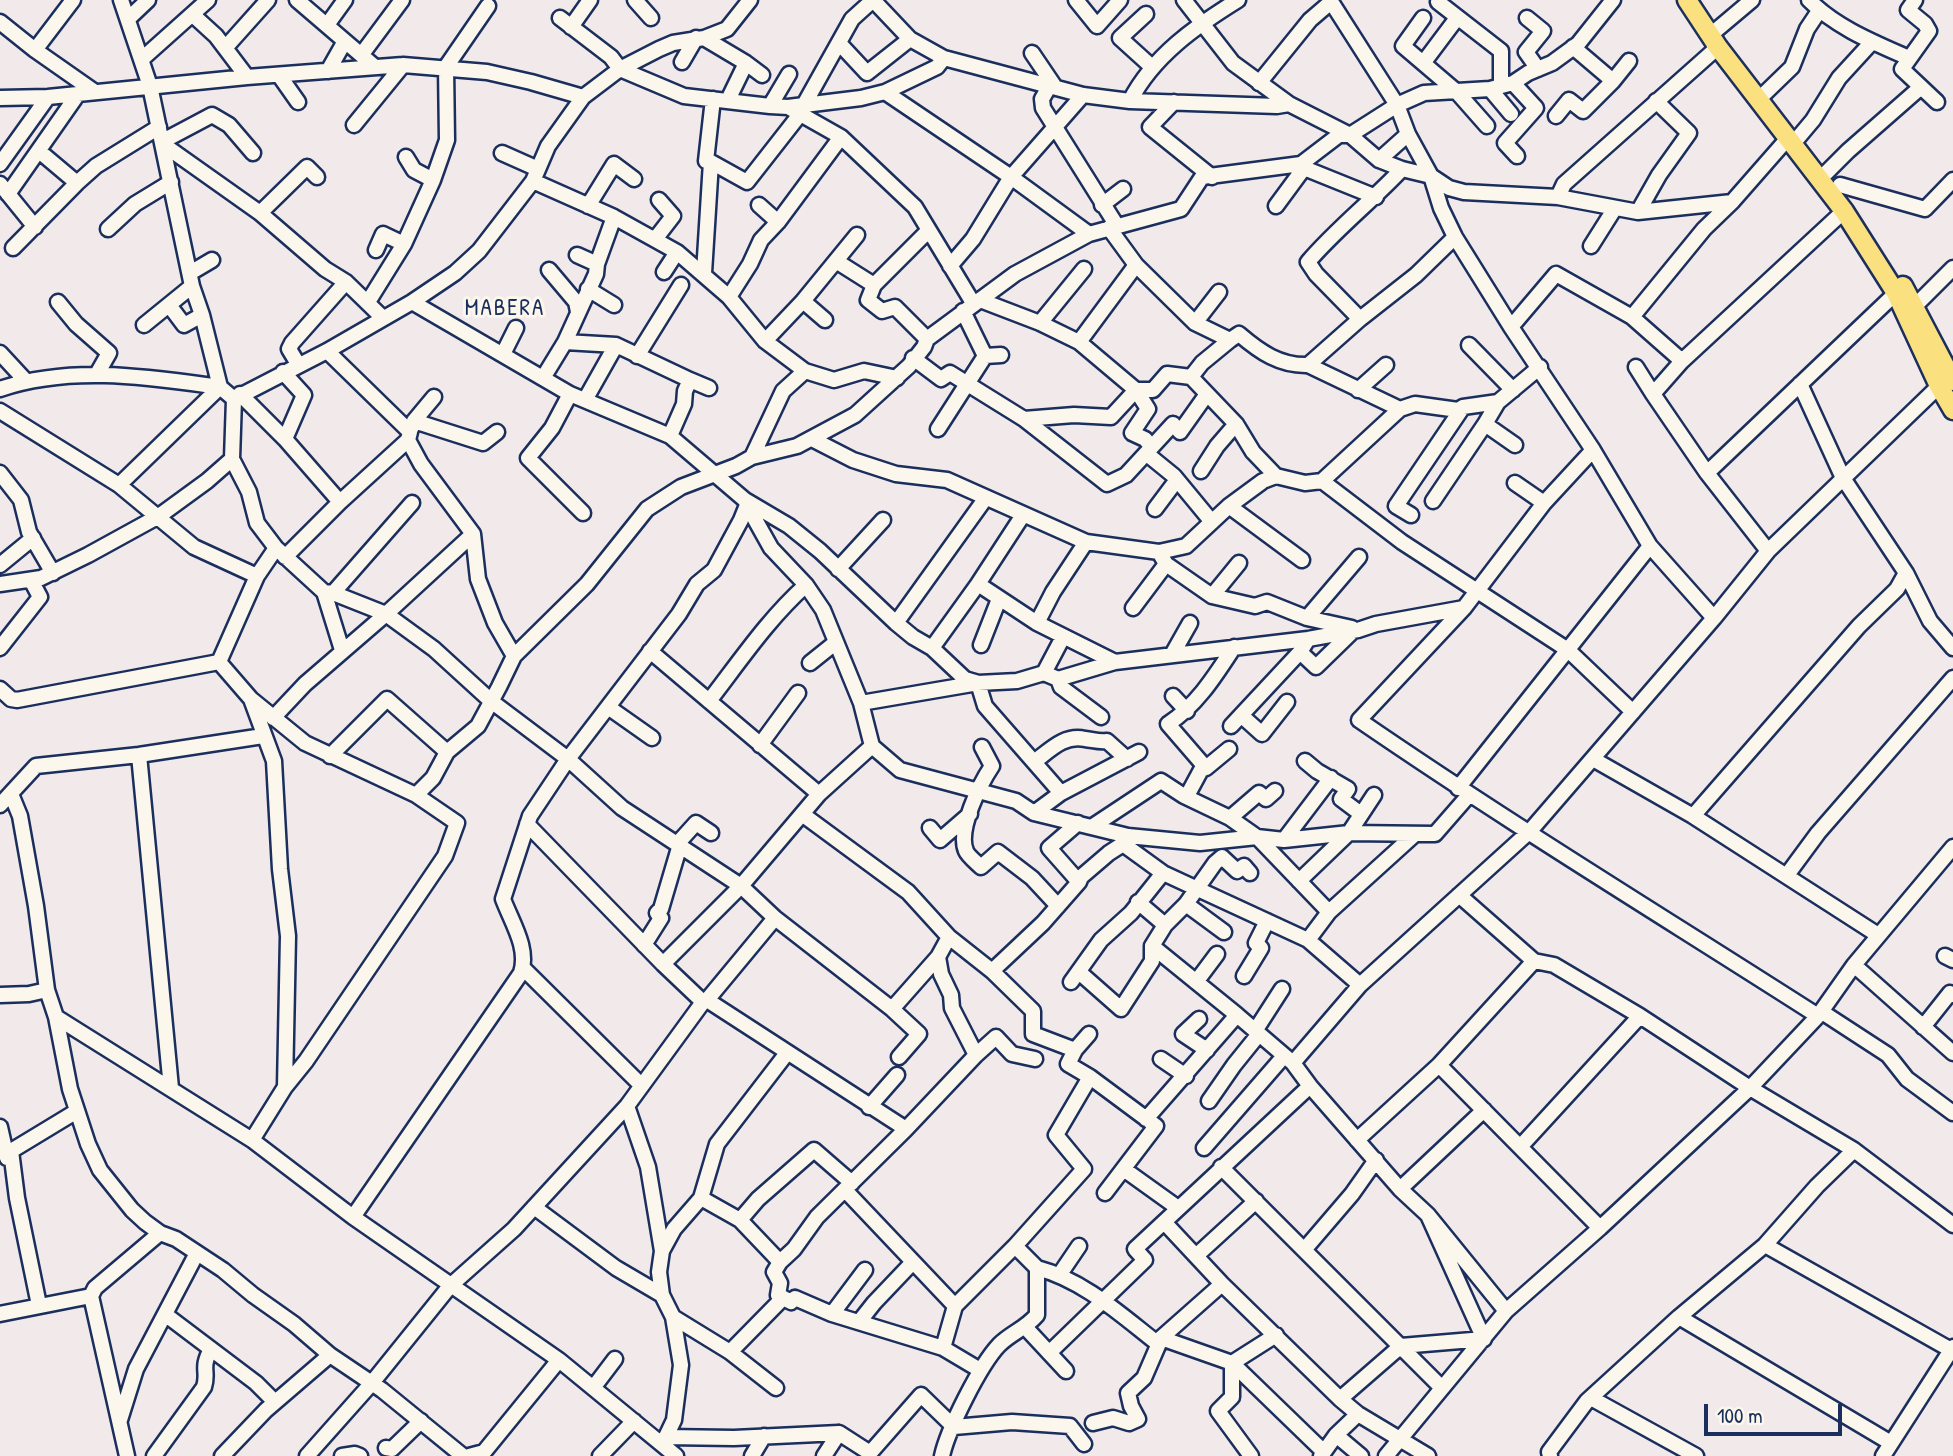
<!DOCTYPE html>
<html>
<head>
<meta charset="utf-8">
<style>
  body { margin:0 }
  #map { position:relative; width:1953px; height:1456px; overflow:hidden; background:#f1e9ea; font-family:"Patrick Hand",sans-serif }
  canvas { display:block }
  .scale { position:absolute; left:1704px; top:1404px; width:138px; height:32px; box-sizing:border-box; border:4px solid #1b2f5e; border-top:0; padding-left:9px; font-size:21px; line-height:24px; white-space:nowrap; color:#1b2f5e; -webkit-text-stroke:5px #fbf7ec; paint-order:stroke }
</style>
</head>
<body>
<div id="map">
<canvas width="1953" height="1456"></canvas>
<div class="scale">100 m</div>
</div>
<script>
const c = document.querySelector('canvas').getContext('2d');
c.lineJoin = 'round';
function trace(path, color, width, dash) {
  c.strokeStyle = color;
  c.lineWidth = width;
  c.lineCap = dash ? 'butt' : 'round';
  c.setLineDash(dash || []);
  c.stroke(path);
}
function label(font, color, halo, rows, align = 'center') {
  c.font = font + ' "Patrick Hand",sans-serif';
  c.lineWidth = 6;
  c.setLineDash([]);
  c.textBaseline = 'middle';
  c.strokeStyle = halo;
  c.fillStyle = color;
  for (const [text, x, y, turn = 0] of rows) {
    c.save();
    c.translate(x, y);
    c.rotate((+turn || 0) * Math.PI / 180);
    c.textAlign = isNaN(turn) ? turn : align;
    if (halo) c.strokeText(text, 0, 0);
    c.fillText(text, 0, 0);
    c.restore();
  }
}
const minor = new Path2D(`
  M121 0 150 86 192 286 202 315 220 387 234 399 232 459 249 492 257 523 276 548 324 592 333 593 386 614 434 649 491 701 568 759 622 808 741 886 775 918 892 1009 919 1034 899 1057
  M297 0 374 66
  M635 0 651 18
  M873 0 910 39 944 58
  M1076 0 1097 26 1120 0
  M1184 0 1233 63 1289 104
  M1330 0 1397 105 1408 134 1431 176 1441 208 1455 237 1511 327 1593 450 1650 546 1714 618
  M1809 0C1835 27 1875 43 1909 58
  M1915 0 1908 10 1925 24 1929 31 1902 69 1937 102
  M1438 2 1501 51V85
  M1146 14 1120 38 1152 67
  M193 15 216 36 247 77
  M560 18 611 57 620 69 684 96 770 106 788 107 861 98 885 92 937 67 944 58 1083 95 1130 101 1277 106 1289 104 1350 135 1379 160 1402 169 1431 176 1449 188 1464 192 1558 197 1638 212 1732 202
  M1423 18 1403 46 1457 92 1487 126
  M1527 18 1543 31 1526 52 1538 69
  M128 19 148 0
  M0 22 35 50 95 92
  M327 25 345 0
  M571 27 590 0
  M1714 32 1752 0
  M704 38 746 63
  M839 43 867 73 910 39
  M226 47 268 0
  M1573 47 1613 81
  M35 50 73 0
  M1032 53 1055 87
  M362 54 402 0
  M142 59 208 0
  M682 62 696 38
  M1424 62 1457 18
  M328 71 345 41
  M279 75 298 102
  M1259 83 1310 20 1331 2
  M1513 83 1536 108 1505 143 1517 156
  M1050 85 1042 99 1043 108 1117 226
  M1490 89 1511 114
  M885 92 1011 177 1089 234
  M0 98 48 97 247 77 403 65 487 72 531 82 583 97
  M1760 98 1792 67 1807 29 1819 11
  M713 99 706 161 711 162 747 182 801 113
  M728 100 746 63 762 75
  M1130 101C1153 56 1196 26 1238 0
  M1174 102 1150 127 1212 177
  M805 103 852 19 873 0
  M770 106 789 74
  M788 107 841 137 915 207 973 303
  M1556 116 1569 100 1583 111 1613 81 1629 61
  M354 125 403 65
  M1797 139 1813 120 1839 78 1872 42
  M163 141 212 115 229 125 253 153
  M164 145 260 213 325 269 346 282 383 318
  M39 151 77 183
  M502 153 538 169
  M406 157 414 170 433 180
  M1379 160 1408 134
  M0 164 48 97
  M1301 164 1304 168 1376 197
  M1826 173 1848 151 1921 87
  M533 181 614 217 677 252 729 297 765 341 805 371 834 380 864 371 897 378
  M0 184 35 227
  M1840 185 1925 209 1953 180
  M8 194 78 94
  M1558 197 1564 184 1718 47
  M759 205 778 222
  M1102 205 1123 189
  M588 206 614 164 634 179
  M1276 206 1304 168
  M1638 212 1659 175 1689 133 1656 101
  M260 213 307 167 317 177
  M1109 228 1136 265 1195 323 1230 340 1239 334C1260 352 1280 366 1308 365L1400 409
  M108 229 135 204 171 182
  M656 238 673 216 659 200
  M1591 246 1615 208
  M13 248 77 183 96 166 159 127
  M376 250 383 234 404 244
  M577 255 597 264
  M836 261 874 285
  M950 266 973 239 1011 177 1083 95
  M549 270 576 302 578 312
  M664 272 677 252
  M190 273 212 260
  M704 273 711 162
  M588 289 614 305
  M729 297 750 264 761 240 778 222 841 137
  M980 300 1040 323 1079 342 1136 390 1148 409 1132 433 1145 439 1151 446
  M803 301 825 320
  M58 302 76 324 109 353 97 374
  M368 302 404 244 433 180 447 140 446 67 488 6
  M412 302 570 394 670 436 745 500 789 526 820 551 896 623 913 637 932 648 965 679 982 684
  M169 305 184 325 202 315
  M1915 306 1953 268
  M963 311 985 356 1001 355
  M1632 317 1704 229 1732 202 1789 137
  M1360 319 1316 274 1308 262C1336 229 1372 201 1402 169
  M1040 323 1084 269
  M1195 323 1219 292
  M144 325 192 286
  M1511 327 1556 274 1632 317 1682 361
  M927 339 895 307 882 311 868 300 874 285 928 231
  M765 341 803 301 857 235
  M565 342 616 345 690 380 685 391 684 404 670 436
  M1079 342 1136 265
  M1469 345 1513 390
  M327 351 410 432 408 440 421 464 473 534 478 579 495 623 514 656
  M0 353 25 380
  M503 354 516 328
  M637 356 681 285
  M913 358 941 379 950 373 1024 419 1107 484 1126 475 1173 424 1180 432 1207 394
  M298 364 289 349 292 343 346 282
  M1308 365 1360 319 1416 275 1455 237
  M1636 367 1653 394
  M283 372 304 395 285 439
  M1191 377 1236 424 1253 452 1276 476
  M543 378 565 342 596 274 597 264 614 217
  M690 380 709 388
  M1800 384 1843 478 1906 573 1930 621 1953 648
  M0 389C71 365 147 377 220 387
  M1358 390 1386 365
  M240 394 285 439 340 502
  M570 394 552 428 528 458 583 513
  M234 399 327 351 412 302 455 273 479 251 533 181 548 146 583 97 620 69 659 49 673 43 704 38 727 29 750 0
  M585 400 616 345
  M0 411 119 485 194 547 257 576
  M1024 419 1074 415 1111 417 1136 390H1153L1167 374 1191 377 1202 363 1230 340
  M414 421 483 443 497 432
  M1485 424 1515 445
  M412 427 414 421 434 397
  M938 429 985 356
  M812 439 853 460 896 474 947 480 1086 542 1159 552 1166 564 1212 596 1255 606 1267 602 1307 618 1352 628
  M1593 450 1544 503 1464 608 1359 720C1509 823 1665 918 1818 1016
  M1147 454 1174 476 1212 522
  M752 457 783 391 805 371
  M1201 471 1217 446 1236 424
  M0 473 21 500 29 532 53 573
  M1707 473 1896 293
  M1322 481 1402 542 1568 650 1633 712
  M1515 483 1544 503
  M119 485 220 387
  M1433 501 1485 424 1498 402 1540 367
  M747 505 771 548 806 585 823 610 861 703 872 746 900 770 1016 801 1034 813 1128 836 1200 843 1257 837 1284 840 1349 833 1435 834 1469 795
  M1229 506 1302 560
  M1155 509 1176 481
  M1411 515 1396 506 1463 407
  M1768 551 1707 473 1653 394 1682 361 1844 211
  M1159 552 1186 546 1229 506 1263 481 1276 476 1305 483 1322 481 1400 409 1415 404 1458 410 1463 407 1498 402
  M285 557 340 502 408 440
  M0 565 33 538
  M838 569 883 520
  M0 584 41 578 88 555 159 516 207 481 232 459
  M978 584 1037 623 1115 662
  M324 592 342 650
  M333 593 412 503
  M1212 596 1239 563
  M1133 608 1166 564
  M1307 618 1359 557
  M896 623 985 499
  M1037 623 1053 592 1086 542
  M981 645 999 599
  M0 648 40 597 31 580
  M932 648 978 584 1023 515
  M650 651 819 794
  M1300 652 1316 667 1353 631
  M1173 653 1190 623
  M219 662 251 699 274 761 280 869 288 936 285 1087 252 1140
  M219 662 257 576 276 548
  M810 663 835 643
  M1044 673 1063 637
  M1058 679 1061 687 1101 717
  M978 683 985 706 1061 793
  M0 689 11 699 17 700 219 662
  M1173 696 1187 711
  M251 699 305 743 416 795 457 823 445 856 306 1061 285 1087
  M709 701C740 661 768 619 806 585
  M861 703 978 683 1017 681 1044 673 1058 679 1115 662 1308 639 1358 630 1376 624 1464 608
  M608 707 652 738
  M1242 716 1262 734 1287 702
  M273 718 305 684 386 614 473 534
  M1231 726 1300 652 1308 639
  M760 745 798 693
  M982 747 992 766C980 784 957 830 966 851 968 856 977 863 981 867L998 852 1032 878 1058 906
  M139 755 171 1088
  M330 756 387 699 447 752
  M1593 759 1693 816 1859 626 1897 589 1906 573
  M1305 761 1317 771 1348 789 1341 799 1361 814
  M1034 762C1049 751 1064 734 1085 739 1094 740 1098 742 1107 741L1127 759
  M1206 768 1229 749
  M1458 788 1650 546
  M11 794 20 816 36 906 47 990 56 1017 70 1089 88 1144 100 1170 132 1210 145 1222 160 1233 176 1239 223 1270 253 1295 294 1324 330 1355 382 1390 463 1456
  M416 795 433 778 447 752 478 726 499 687 514 656 587 584 647 509 681 487 736 466 752 457 797 446 855 415 909 366 924 347 927 339 1015 274 1089 234 1181 209 1202 177 1301 164 1339 135H1350L1397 105 1424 93 1490 89 1513 83 1528 73 1552 63 1578 44 1613 0
  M1187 796 1201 770 1206 768 1168 724C1197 705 1215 676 1234 647
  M0 805 36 766 139 755 263 736
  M1034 813 1061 793 1139 752
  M802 814 908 892 949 937 992 971 1033 1011V1034L1075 1050 1068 1064 1090 1077 1056 1135 1084 1169 1015 1246 1037 1268V1315C1025 1329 1011 1333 999 1345 980 1365 948 1429 942 1456
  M1693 816 1878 935
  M1230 818 1259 793 1266 799 1275 791
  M1078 823 1049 848 1079 882
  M527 824 663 964 703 1002 707 1000 906 1129
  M1093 826 1161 781 1184 796 1230 818 1257 837 1329 912
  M930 828 940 840 970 814
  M1284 840 1331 778
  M677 844 696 823 711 833
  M1123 844 1163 873 1308 940 1360 985
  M1787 875 1818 833 1953 678
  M1299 881 1349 833 1374 795
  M1459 895 1534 961 1554 965 1640 1016 1750 1088 1854 1150 1953 1225
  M1138 902 1165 925
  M1186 904 1224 932
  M949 937 938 957 941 974 951 995 952 1008 976 1055
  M1308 940 1329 912 1414 835
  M644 945 661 918 657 913 661 909 679 848
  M1152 946 1237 1015
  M1945 956 1953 960
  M663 964 741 886 819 794 872 746
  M1854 965 1953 1053
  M523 968 641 1085
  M992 971 1043 923 1079 882 1081 877 1109 853 1123 844 1127 838
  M1079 972 1121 1009 1152 961V946L1165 925 1186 904 1215 863 1222 857 1237 871 1244 866 1250 873
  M1244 976 1261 948 1256 943 1267 921
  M1071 982 1101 940 1131 913 1163 873
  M1196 982 1217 954
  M0 995 29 994 47 990
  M707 1000 775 918
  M892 1009 938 957
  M1822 1012 1888 1055 1907 1079 1953 1113
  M56 1017 252 1140 353 1217 559 1360 676 1456
  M1199 1019 1183 1034 1207 1050
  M1923 1027 1950 993 1953 995
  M1255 1031 1282 989
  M1075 1050 1089 1034
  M1161 1059 1186 1076
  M1439 1065 1600 1228
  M1090 1077 1156 1126 1105 1193
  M1310 1086 1400 1189 1428 1215 1506 1311
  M1209 1101 1234 1065 1259 1034
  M627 1106 648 1167 662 1251 659 1272 662 1295 673 1317 681 1365 674 1420 663 1443
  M869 1107 897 1075
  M1146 1119 1237 1015 1293 1063 1360 985 1530 831 1714 618 1768 551 1939 386
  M0 1127 7 1158 11 1151 17 1198 39 1305
  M1357 1140 1439 1065 1534 961
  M1520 1147 1640 1016
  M1204 1148 1284 1056
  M11 1151 77 1111
  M1221 1167 1442 1388
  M1125 1170 1178 1208
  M1400 1189 1484 1110
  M845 1190 955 1306
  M701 1198 740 1220 780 1262
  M534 1207 616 1268 662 1295
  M353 1217 521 973C529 948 512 923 503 899L530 816 568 759 679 614 697 584 714 570 741 520 747 505 745 500
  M740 1220 758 1199 814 1150 852 1183
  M1165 1223 1222 1284 1340 1399 1358 1414 1428 1456
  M1765 1245 1817 1186 1854 1150
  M1304 1250 1352 1194 1376 1160
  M662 1251 674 1229 701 1198 717 1144 787 1053
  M1197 1255 1256 1201
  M1037 1268C1083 1280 1120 1314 1157 1343L1161 1338 1232 1363 1324 1452
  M1060 1274 1079 1246
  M91 1296 127 1456
  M0 1314 91 1296 95 1288 160 1233
  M832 1314 865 1270
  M166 1315 256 1383 275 1402
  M673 1317 730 1352 776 1388
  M1679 1317 1891 1443
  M859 1322 874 1303 913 1262
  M1026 1328 1066 1371
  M1161 1338 1222 1284
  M943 1348 832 1314 795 1298 791 1302 778 1295 780 1283 774 1272 780 1262 794 1249 817 1217 906 1129 976 1055 996 1037 1012 1054 1035 1059
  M730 1352 783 1298
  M1049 1353 1145 1260 1135 1249 1310 1086 1293 1063
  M980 1370 943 1348 955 1306 1015 1246
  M593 1388 615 1359
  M1591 1398 1696 1456
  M1340 1399 1401 1346 1484 1339 1428 1215
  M120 1420 136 1369 197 1253
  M1093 1423 1113 1418 1129 1423 1138 1419 1131 1406 1128 1393 1144 1378 1160 1341
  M1336 1435 1361 1456
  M666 1437 734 1438 839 1433 870 1453 921 1395 954 1427 1012 1422 1070 1426 1084 1444
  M386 1448 392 1449 421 1421
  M154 1456 204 1387C209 1371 200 1369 211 1349
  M222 1456 266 1410 330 1355
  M307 1456 371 1384 450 1286 514 1229 627 1106 703 1002
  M342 1456 355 1454 360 1456
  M469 1456 484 1452 559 1360
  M600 1456 634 1421
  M752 1456 764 1436
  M824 1456 839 1433
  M1251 1456 1218 1411 1232 1397V1363L1276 1335
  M1321 1456 1336 1435 1358 1414
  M1386 1456 1506 1311 1600 1228 1750 1088 1818 1016 1854 965 1953 847
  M1550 1456 1549 1452 1587 1401 1679 1317 1765 1245 1951 1350
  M1883 1456 1953 1347`);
const major = new Path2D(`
  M1687 0 1718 47 1844 211 1896 293 1939 386 1953 410
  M1903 286 1953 381`);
trace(minor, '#1b2f5e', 19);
trace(major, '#1b2f5e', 23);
trace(minor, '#fbf7ec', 14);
trace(major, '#fbe080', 18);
c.letterSpacing = '2px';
label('23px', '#1b2f5e', '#fbf7ec', [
  ["MABERA",505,309]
]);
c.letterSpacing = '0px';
</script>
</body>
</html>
